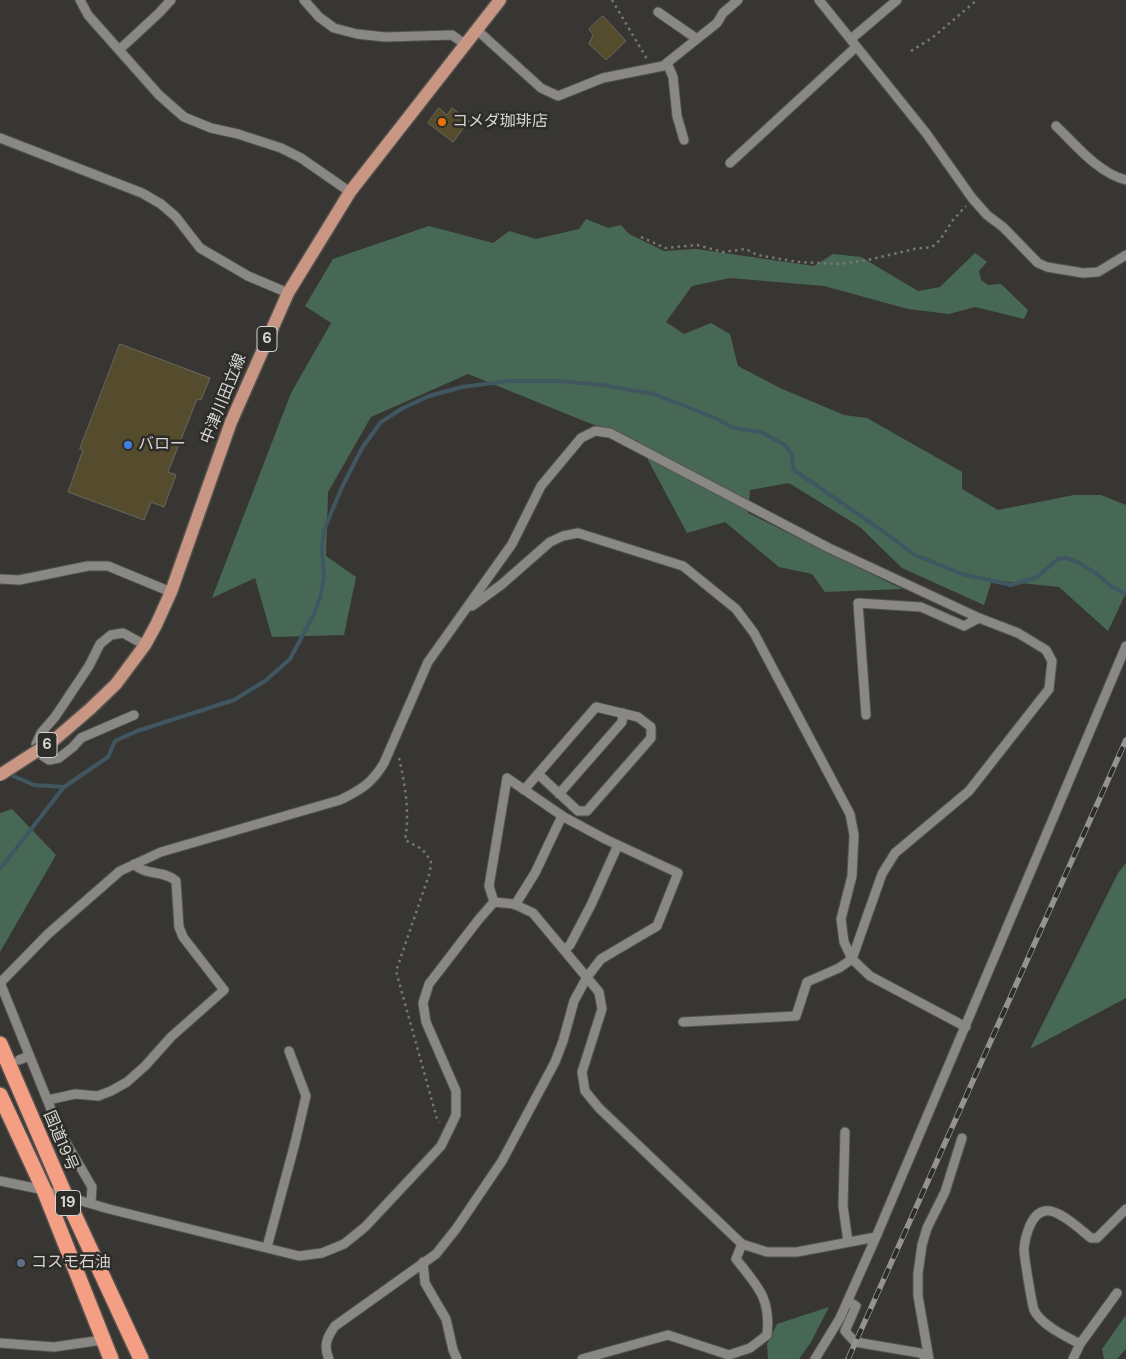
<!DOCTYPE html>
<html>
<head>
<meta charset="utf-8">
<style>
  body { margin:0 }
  canvas { display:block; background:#373632 }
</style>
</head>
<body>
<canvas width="1126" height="1359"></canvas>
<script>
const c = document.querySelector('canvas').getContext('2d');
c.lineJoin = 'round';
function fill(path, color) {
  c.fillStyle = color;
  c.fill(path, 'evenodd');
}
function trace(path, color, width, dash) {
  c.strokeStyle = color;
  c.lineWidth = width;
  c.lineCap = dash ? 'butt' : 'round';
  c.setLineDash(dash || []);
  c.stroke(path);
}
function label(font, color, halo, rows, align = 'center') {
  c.font = font + ' "DM Sans","Noto Sans JP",sans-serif';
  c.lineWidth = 5;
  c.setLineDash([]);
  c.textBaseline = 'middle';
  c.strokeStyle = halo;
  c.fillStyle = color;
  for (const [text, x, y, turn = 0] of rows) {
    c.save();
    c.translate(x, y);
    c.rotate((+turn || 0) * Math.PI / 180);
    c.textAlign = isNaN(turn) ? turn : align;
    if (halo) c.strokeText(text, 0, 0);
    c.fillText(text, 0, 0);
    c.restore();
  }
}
fill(new Path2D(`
  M586 219 608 228 621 225 629 234 664 251 696 249 814 266 833 254 861 257 918 291 940 287 975 253 987 262 979 271 981 280 988 285 1001 284 1028 310 1024 319 975 307 949 314 908 309 824 286 730 278 692 286 666 322 684 334 711 323 730 334 738 366 780 388 844 415 867 418 962 472V489L998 510 1074 495H1101L1126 505V593L1108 631 1059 587 992 580 984 605 902 568 860 527 789 483 750 490 748 513 902 589 825 592 812 574 779 567 725 522 687 533 638 441 584 421 468 374 371 417 328 492 326 556 356 577 344 635 272 637 255 578 212 598 291 393 331 323 305 306 333 259 429 226 493 243 509 231 536 239 579 229Z
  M12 809 56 855 0 952V813Z
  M1126 863V998L1030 1049 1118 873Z
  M829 1307 811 1342 799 1359H768L767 1344 777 1324Z
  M1126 1315V1349L1117 1359H1104L1102 1349Z`), '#486856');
trace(new Path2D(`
  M9 774 34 785 64 787
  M0 869 64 787 108 757 115 741 137 731 234 700 265 681 290 659 313 616 320 598 324 577 322 547 324 530 342 487 362 448 381 422 403 408 429 396 462 387 508 381H560L602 385 654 394 715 418 734 428 761 432 785 445 791 453 794 470 884 532 915 555 962 574 1011 585 1037 577 1058 559 1067 558 1079 563 1097 574 1112 587 1126 594`), '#405762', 4);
const building = new Path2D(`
  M603 16 626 41 606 60 589 44 593 35 589 29Z
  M439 108 447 115 452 108 469 121 453 142 428 123Z
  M120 344 210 378 201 400 197 399 168 472 176 475 164 507 151 502 144 520 68 492 83 450 80 449Z`);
fill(building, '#544c2d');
trace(building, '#686762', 1);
const minor = new Path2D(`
  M80 0 88 15 119 50
  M171 0 159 13 119 50 159 95 184 117 211 128 238 134 281 148 301 158 350 192
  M304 0 319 17 334 28 357 34 385 37 452 35 466 45
  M819 0 926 133 972 198 987 215 1003 227 1038 263 1047 267 1083 273 1098 272 1126 255
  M658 12 697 39
  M477 30 541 88 558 96 603 78 663 66 717 23 723 13 738 0
  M851 39 897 0
  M667 63 673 77 677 116 684 140
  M1056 126C1076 145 1098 173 1126 180
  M0 138 142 193 161 204 176 217 200 248 248 276 288 293
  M730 163 856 47
  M0 579 19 580 88 566H108L171 592
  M472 606 501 585 550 542 563 536 578 533 683 566 736 609 754 633 850 814 854 835 852 876 841 919 844 942 852 959 870 976 966 1027
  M134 715 81 738 73 747 59 758 49 760 40 754 36 744 41 733 55 717 89 666 100 644 111 635 123 633 145 645
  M866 715 858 603 921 607 964 626 979 618
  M524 790 596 707 638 717 651 727V738L587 811H578L538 774
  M559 794 622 722 623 713
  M515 905 535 873 562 816
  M564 950 570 945 591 905 618 845
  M19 1060 29 1056
  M48 1100 75 1094 98 1096 111 1091 127 1082 145 1066 171 1037 224 990 183 937 179 927 176 881C165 870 145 876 134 864
  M845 1132 843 1206 848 1242
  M0 1181 44 1190 109 1209 299 1256 322 1253 344 1244 365 1227 441 1146 456 1115V1091L426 1022 423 1003 429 984 479 919 494 902 514 904 533 913 599 992 602 1009 582 1072 585 1091 599 1108 742 1244 767 1252H797L876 1237
  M91 1203 92 1187 61 1134 1 985 2 981 48 934 120 871 161 852 340 800C361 790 372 783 384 763L428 662 512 544 541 486 581 438 595 431 610 433 829 548 979 618 1018 633 1046 650 1052 661 1049 689 969 791 895 853 882 874 852 959 839 968 807 982 796 1016 683 1022
  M267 1247 295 1143 306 1096 289 1051
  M423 1262 425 1283 446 1319 453 1350 457 1359
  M848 1301 856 1306 845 1331 855 1342 920 1353 929 1359
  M0 1343 54 1347 102 1340
  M1080 1344C1067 1337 1041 1325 1034 1310 1032 1304 1024 1257 1024 1249 1025 1237 1031 1213 1045 1211 1058 1208 1081 1230 1091 1238H1097L1126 1209
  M329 1359C323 1346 327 1337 335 1326L436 1254 456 1229 502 1161 555 1062 563 1041 574 1001 587 977 601 959 657 926 678 873 605 839 564 817 507 778 489 886 494 902
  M582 1359 668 1335 729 1355 750 1348 767 1335C771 1298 758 1287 736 1259L742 1244
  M815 1359 840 1318 876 1237 1126 646
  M929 1359 918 1296V1273L922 1245 927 1228 945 1192 962 1138
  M1073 1359 1080 1344 1117 1293`);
const major = new Path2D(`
  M90 709 116 684 145 645 156 625 171 592 231 422 288 293 350 192 500 0`);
const highway = new Path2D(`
  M0 1044 65 1195 141 1359
  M0 1095 44 1190 111 1359`);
trace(minor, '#53524e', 11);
trace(major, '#53524e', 15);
trace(highway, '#53524e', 18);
trace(new Path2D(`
  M612 0 647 59
  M911 51 932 38 977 0
  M641 237 665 248 697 245 723 252 746 249 757 255 798 262 840 264 868 260 914 249 932 247 940 240 953 220 966 206
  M399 758C405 784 410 813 405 840L422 849 431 861 430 872 396 971 437 1119 440 1122`), '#777673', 2.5, [2.5, 4]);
trace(minor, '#898884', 9);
trace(major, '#c99683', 12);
trace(highway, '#f49f83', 15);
const rail = new Path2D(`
  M848 1359 1126 740`);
trace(rail, '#949391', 5.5);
trace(rail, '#2d2c28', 4, [11]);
const majorBridge = new Path2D(`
  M0 775 54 740 90 709`);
trace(majorBridge, '#53524e', 15, []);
trace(majorBridge, '#c99683', 12);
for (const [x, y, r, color] of [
  [442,122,5,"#e8710a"],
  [128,445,5,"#3f7fe0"],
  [21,1263,5,"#5c6f8a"]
]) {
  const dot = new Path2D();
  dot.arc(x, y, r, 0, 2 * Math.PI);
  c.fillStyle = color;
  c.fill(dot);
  trace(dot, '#2d2c28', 2);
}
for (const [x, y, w] of [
  [267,339,20],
  [47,745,20],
  [68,1203,25]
]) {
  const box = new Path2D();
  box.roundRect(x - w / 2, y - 12.5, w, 25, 4);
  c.fillStyle = '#2d2c28';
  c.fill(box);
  trace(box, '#d7d6d4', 1);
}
label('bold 15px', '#d7d6d4', null, [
  ["6",267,339],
  ["6",47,745],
  ["19",68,1203]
]);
label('16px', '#d7d6d4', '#2d2c28', [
  ["コメダ珈琲店",452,122],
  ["バロー",138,445],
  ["コスモ石油",31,1263]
], 'left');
label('16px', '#d7d6d4', '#2d2c28', [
  ["中津川田立線",224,399,-68],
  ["国道19号",60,1141,67]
]);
</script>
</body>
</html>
